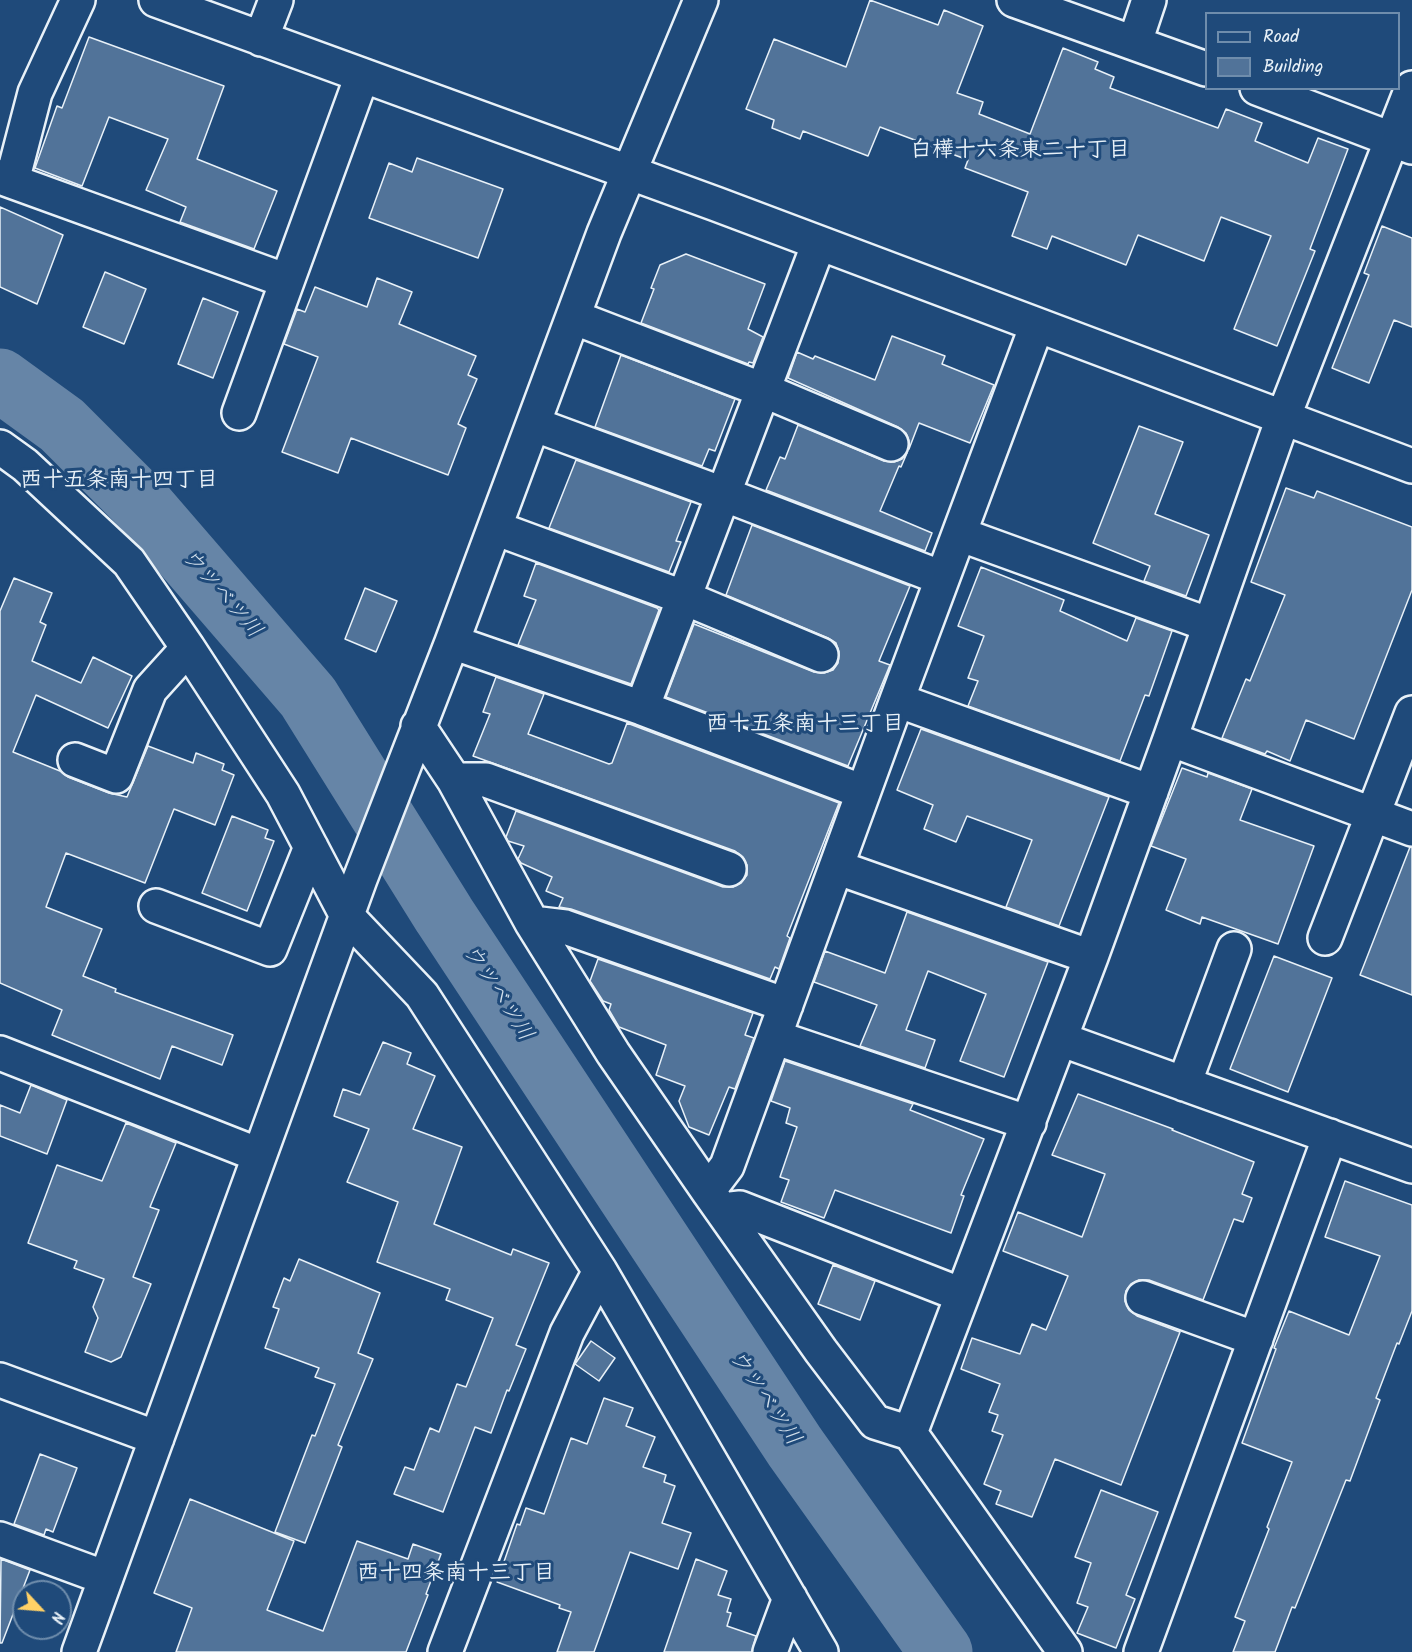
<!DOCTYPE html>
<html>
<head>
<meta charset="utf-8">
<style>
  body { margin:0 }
  #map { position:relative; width:1412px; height:1652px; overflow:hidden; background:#1f4a7a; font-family:Kalam,sans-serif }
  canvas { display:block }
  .legend { position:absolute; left:1205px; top:12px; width:195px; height:78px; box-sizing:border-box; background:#1f4a7a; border:2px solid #6f8dac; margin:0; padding:8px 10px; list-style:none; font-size:18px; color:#e8f1f8 }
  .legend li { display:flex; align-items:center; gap:12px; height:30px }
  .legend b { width:30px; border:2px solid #6f8dac }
  .north { position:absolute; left:12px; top:1580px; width:60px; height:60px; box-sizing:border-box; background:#1f4a7a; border:2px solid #6f8dac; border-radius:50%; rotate:116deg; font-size:16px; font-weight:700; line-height:24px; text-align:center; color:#e8f1f8 }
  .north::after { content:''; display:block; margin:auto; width:21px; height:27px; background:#ffd166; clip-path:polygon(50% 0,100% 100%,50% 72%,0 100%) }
</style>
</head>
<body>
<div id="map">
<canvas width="1412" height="1652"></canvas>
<ul class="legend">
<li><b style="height:8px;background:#1f4a7a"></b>Road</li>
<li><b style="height:16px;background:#517399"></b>Building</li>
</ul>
<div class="north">N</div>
</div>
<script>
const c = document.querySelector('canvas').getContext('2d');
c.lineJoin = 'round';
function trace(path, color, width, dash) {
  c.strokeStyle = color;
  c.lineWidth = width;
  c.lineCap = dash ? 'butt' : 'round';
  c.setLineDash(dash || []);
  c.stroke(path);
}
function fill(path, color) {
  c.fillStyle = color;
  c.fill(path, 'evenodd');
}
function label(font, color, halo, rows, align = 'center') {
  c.font = font + ' Kalam,"Klee One",sans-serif';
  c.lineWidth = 6;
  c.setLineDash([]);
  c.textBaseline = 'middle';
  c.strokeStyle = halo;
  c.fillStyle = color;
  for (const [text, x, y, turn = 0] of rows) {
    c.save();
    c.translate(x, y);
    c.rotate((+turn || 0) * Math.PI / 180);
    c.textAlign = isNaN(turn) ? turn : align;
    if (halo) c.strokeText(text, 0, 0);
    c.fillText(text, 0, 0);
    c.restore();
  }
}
trace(new Path2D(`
  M0 380 62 425 144 507 308 697 444 915 795 1447 941 1652`), '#6685a7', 63);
const building = new Path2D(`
  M870 0 938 25 944 10 983 26 957 93 983 102 979 114 1030 134 1063 48 1098 62 1095 69 1114 77 1110 88 1218 128 1226 109 1262 123 1255 141 1308 163 1318 138 1348 149 1310 249 1315 251 1277 346 1234 329 1271 236 1221 217 1204 261 1138 235 1126 265 1052 236 1047 249 1012 236 1028 192 965 168 968 160 880 127 868 156 803 131 800 139 772 128 774 120 746 109 774 39 846 67Z
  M89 37 224 86 197 159 277 191 254 249 180 222 186 207 146 190 168 139 109 117 82 186 35 168 57 106 62 108Z
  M417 158 503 189 478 258 369 218 389 163 412 172Z
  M0 207 63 235 37 304 0 287Z
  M1382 226 1412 238V327L1394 320 1369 383 1332 368 1369 275 1364 273Z
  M686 254 765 284 748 329 763 337 753 363 749 362 748 364 641 323 654 289 651 288 660 265Z
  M105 272 146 289 124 344 83 327Z
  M377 278 412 292 399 324 476 356 468 375 477 379 458 424 466 428 448 475 351 438 338 473 282 452 318 357 284 344 297 309 305 312 315 287 367 307Z
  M203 298 238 312 213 378 178 364Z
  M892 336 945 356 942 364 994 385 970 443 919 423 909 449V441L906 433 898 427 788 378 797 352 813 359 815 356 875 380Z
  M621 355 735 399 715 451 709 449 702 466 595 427Z
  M798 425 884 461 894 462 902 459 907 453 901 467 899 466 880 511 932 533 925 551 766 490 780 457 785 459Z
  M1139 426 1183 442 1155 514 1209 535 1186 596 1144 581 1150 566 1093 543Z
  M576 460 691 502 676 541 681 542 669 572 549 528Z
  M1286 488 1314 498 1317 491 1412 527V590L1354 739 1306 720 1290 761 1267 751 1265 754 1222 738 1246 679 1250 681 1285 595 1251 582Z
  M752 525 910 586 879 661 890 665 848 766 666 697 694 624 814 672 824 673 833 670 838 663 839 652 836 643 828 638 726 595Z
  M536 563 657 608 659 610 631 684 518 645 536 600 524 596Z
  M981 567 1064 600 1060 611 1127 641 1136 618 1172 631 1149 696 1145 695 1120 761 968 706 978 681 968 678 984 636 958 626Z
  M14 578 52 593 40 622 46 625 32 661 81 683 93 657 132 676 108 728 36 695 13 752 60 771 68 777 109 793 127 797 148 746 193 763 196 753 224 764 222 770 234 775 215 825 174 809 145 883 66 853 46 907 102 929 83 976 116 989 115 992 233 1035 222 1065 172 1046 160 1079 52 1035 62 1010 0 983V611Z
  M365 588 397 601 376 652 345 639Z
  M496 677 544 694 528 734 609 764 612 763 627 723 839 803 787 936 790 938 779 969 775 967 770 979 571 909 559 907 563 898 546 891 552 877 521 863 518 859 524 846 508 841 506 837 516 811 723 887H733L741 883 747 875V865L743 857 735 851 473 756 490 714 483 712Z
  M921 729 1109 797 1059 926 1006 907 1032 840 967 816 956 842 924 829 933 805 897 790Z
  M1182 768 1207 777 1208 773 1252 789 1240 820 1314 846 1278 944 1202 917 1200 924 1166 910 1186 859 1151 846Z
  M232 816 268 830 265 838 274 841 247 911 202 893Z
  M1410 847H1412V995L1360 975Z
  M907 912 1048 962 1004 1077 960 1061 986 994 928 971 906 1030 935 1040 925 1068 860 1046 877 1005 814 982 825 951 885 973Z
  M1274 956 1332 978 1288 1092 1230 1069Z
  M598 959 753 1013 745 1035 754 1038 735 1089 729 1087 709 1135 689 1127 679 1101 685 1086 656 1075 666 1045 619 1027 609 1010 611 1004 603 1001 590 981Z
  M383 1042 411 1053 407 1064 435 1076 413 1129 462 1147 434 1224 511 1255 513 1249 549 1263 516 1345 526 1349 509 1391 507 1390 491 1433 475 1427 443 1512 394 1494 405 1467 414 1470 430 1428 439 1432 457 1384 466 1387 493 1318 446 1300 450 1289 377 1262 398 1202 347 1182 369 1129 334 1116 343 1089 360 1095Z
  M785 1061 913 1104 910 1110 984 1139 961 1195 964 1196 951 1233 835 1190 824 1218 781 1202 789 1180 780 1177 797 1127 786 1123 790 1108 771 1101Z
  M31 1085 67 1100 47 1154 0 1136V1105L20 1113Z
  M1078 1094 1173 1129 1172 1130 1254 1162 1242 1194 1252 1198 1243 1222 1234 1219 1203 1300 1149 1280H1139L1131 1284 1126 1291 1125 1301 1129 1310 1137 1316 1180 1332 1121 1485 1055 1459 1032 1517 996 1504 1001 1491 984 1484 1003 1435 992 1431 998 1415 989 1412 1000 1384 961 1369 972 1338 1020 1354 1032 1324 1046 1330 1068 1276 1003 1251 1018 1212 1082 1237 1105 1174 1052 1155Z
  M126 1123 176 1143 150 1207 159 1210 133 1277 151 1284 121 1357 111 1362 85 1352 98 1318 93 1307 104 1279 74 1268 77 1261 28 1243 57 1165 102 1181Z
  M1345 1181 1412 1205V1311L1399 1344 1397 1343 1376 1398 1380 1400 1350 1481 1346 1480 1295 1608 1292 1607 1275 1652H1233L1245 1621 1235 1617 1269 1529 1267 1527 1292 1462 1242 1443 1276 1349 1274 1348 1289 1311 1349 1335 1380 1256 1325 1237Z
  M299 1259 380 1293 358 1353 373 1359 338 1445 342 1447 305 1543 275 1532 312 1435 315 1436 335 1384 315 1377 319 1368 265 1348 279 1309 273 1307 284 1278 290 1281Z
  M833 1265 875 1281 860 1320 818 1304Z
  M591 1341 615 1358 599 1381 575 1364Z
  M604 1398 633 1408 626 1426 655 1437 643 1467 666 1475 664 1482 675 1486 662 1523 691 1533 678 1569 630 1552 594 1652H557L571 1612 559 1608 560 1605 497 1582 517 1524 520 1525 526 1508 544 1514 571 1438 587 1444Z
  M40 1454 77 1468 53 1532 46 1529 44 1535 14 1524Z
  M1101 1490 1158 1512 1126 1595 1135 1599 1116 1648 1077 1633 1088 1607 1077 1603 1091 1563 1075 1557Z
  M190 1499 294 1541 267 1610 323 1631 357 1541 408 1559 413 1544 441 1554 426 1594 428 1595 406 1652H176L192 1608 154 1593Z
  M1 1559 30 1570 2 1643H0Z
  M696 1559 727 1571 718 1595 731 1599 727 1612 731 1613 727 1626 756 1636 752 1652H664Z`);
fill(building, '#517399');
trace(building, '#e8f1f8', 1.5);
const minor = new Path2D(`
  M156 0 716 204 1412 466
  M1014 0 1206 69
  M261 39 276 0
  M1135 42 1149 0
  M1257 88 1412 147
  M0 177 287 281
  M12 181 35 93 78 0
  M573 317 763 390 891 444
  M239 413 362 76
  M533 424 723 494 942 578
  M0 447 25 465 129 562 188 648 283 794 347 916 422 995 600 1271 821 1652
  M495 528 685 598 821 655
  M959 534 1210 625
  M452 642 642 708 819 243
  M897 700 1151 792
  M642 708 863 792
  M418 726 454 780 532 923 613 1053 708 1191 821 1351 875 1422 910 1433 1065 1652
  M1170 739 1412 829
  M75 760 116 776 150 690 188 648
  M454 780H486L729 869
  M836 867 1091 957
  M156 906 270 949 311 847
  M532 923 565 927 786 1005
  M1325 938 1412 713
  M774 1037 1029 1123
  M1060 1039 1412 1166
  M0 1053 259 1155
  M1184 1084 1234 949
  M708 1191 727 1166 897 700 1037 325
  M722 1210 740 1208 962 1295
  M1143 1298 1256 1339
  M0 1380 157 1438
  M910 1433 1091 957 1170 739 1283 418 1412 88
  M0 1539 106 1578
  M79 1652 360 879 452 642 604 233 701 0
  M445 1652 567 1333 600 1271
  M770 1652 790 1598
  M1141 1652 1330 1136`);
trace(minor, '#e8f1f8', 38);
trace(minor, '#1f4a7a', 33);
label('bold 22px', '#e8f1f8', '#1f4a7a', [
  ["白樺十六条東二十丁目",1020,152],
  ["西十五条南十四丁目",119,482],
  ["西十五条南十三丁目",805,726],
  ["西十四条南十三丁目",456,1575]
]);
label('italic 22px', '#d4e1ec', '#1f4a7a', [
  ["ウツベツ川",220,595,49],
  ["ウツベツ川",496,994,57],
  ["ウツベツ川",763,1399,56]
]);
</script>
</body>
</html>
